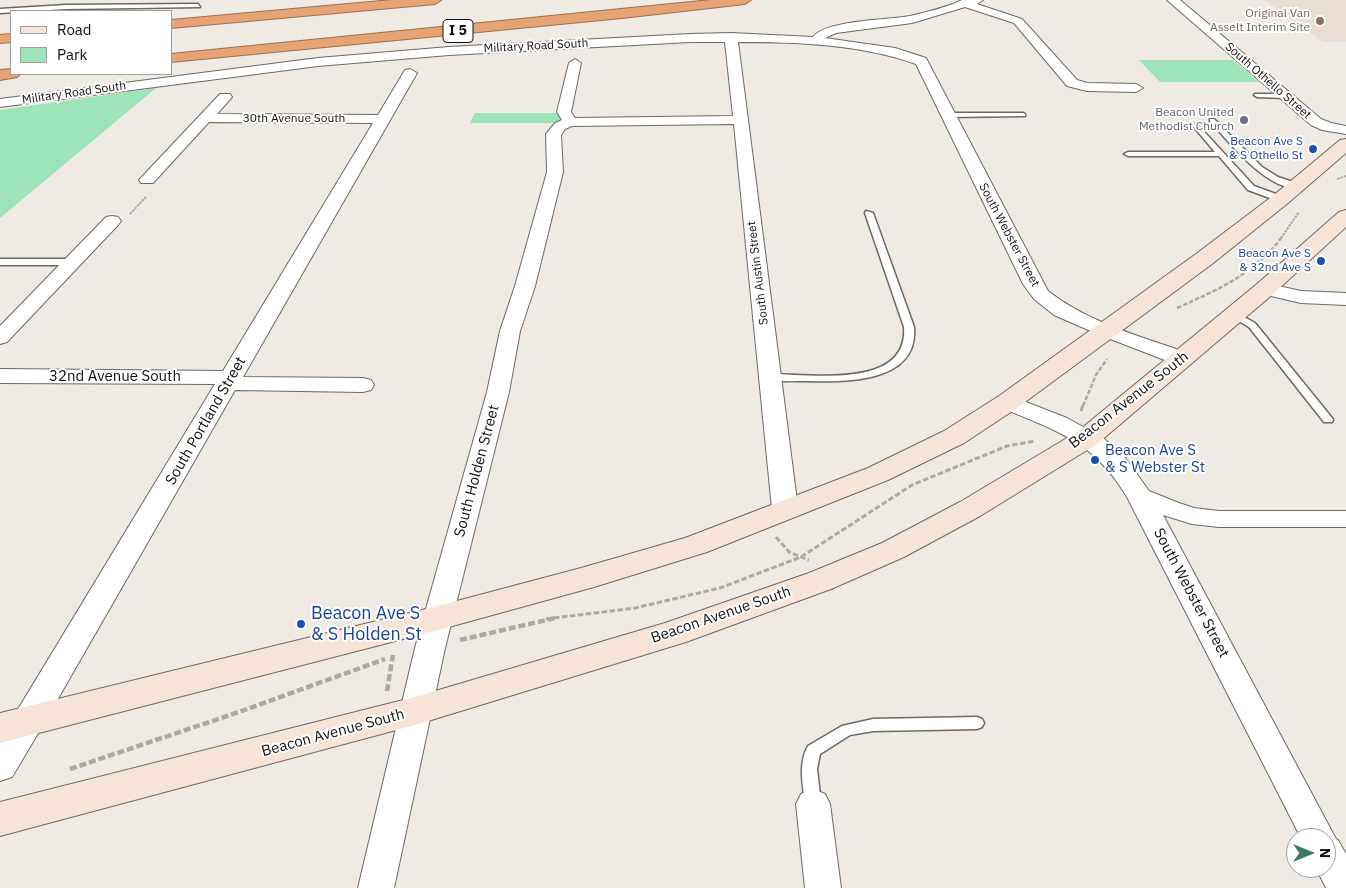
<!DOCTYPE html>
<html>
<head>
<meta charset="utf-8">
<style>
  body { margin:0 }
  #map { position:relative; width:1346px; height:888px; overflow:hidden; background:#efeae4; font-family:"IBM Plex Sans",sans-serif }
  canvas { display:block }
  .legend { position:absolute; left:10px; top:10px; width:162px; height:65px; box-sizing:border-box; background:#fff; border:1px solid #a09f9f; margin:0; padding:6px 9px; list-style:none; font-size:15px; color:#12100f }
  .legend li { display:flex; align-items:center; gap:10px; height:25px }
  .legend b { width:25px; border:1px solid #a09f9f }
  .north { position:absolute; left:1286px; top:828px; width:50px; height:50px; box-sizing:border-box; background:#fff; border:1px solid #a09f9f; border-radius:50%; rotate:90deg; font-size:14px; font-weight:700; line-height:20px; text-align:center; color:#12100f }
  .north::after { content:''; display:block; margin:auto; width:18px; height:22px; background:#3d7a65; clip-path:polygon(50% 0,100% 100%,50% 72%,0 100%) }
</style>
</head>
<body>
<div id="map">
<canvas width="1346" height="888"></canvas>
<ul class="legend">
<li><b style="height:6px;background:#f8e4d6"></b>Road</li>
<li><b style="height:14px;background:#9de5b8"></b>Park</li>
</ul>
<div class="north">N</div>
</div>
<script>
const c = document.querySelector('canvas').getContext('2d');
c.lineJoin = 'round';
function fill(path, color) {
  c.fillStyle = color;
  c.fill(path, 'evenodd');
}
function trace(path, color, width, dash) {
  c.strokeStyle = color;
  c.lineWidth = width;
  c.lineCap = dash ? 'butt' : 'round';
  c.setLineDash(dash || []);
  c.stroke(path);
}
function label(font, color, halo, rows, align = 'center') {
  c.font = font + ' "IBM Plex Sans",sans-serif';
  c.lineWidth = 4;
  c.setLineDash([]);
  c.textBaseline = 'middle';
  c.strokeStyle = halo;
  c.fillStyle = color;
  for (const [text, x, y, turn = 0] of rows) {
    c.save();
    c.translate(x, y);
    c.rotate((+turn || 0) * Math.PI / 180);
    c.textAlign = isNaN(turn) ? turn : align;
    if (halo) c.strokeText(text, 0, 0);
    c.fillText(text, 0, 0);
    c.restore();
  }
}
fill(new Path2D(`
  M1265 0H1346V42H1323Z`), '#e9ded3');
fill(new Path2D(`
  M1139 60H1233L1259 82H1160Z
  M156 88 0 218V110Z
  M475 113H557L563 123H470Z`), '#9de5b8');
const service = new Path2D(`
  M198 4 200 7 66 9 0 13V9L66 5Z
  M1255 94H1285L1288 96 1285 98 1257 97 1254 95Z
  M1023 113 1025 114V116L948 117 945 115 948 113Z
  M1210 119H1214L1262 167 1278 177 1299 184V188C1267 191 1229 142 1210 121Z
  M1193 124H1197L1254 186 1284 197V201H1278L1248 190 1219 156H1128L1124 154 1128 152H1215L1193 126Z
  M866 211 873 213 914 327C919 384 843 382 805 381 793 381 778 382 766 379L765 377 766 375 770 374C809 374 909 390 904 327L865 213Z
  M0 259H73L77 262 73 265H0Z
  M1235 312 1255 323 1332 418 1333 420 1332 422H1324L1249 327 1232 317 1230 315Z
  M977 717 982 719 984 723 982 727 977 729 873 731 850 735 820 754 817 769 821 804 819 809 813 811 807 809 805 804C803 784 798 764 808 746L842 726 873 719Z`);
const minor = new Path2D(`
  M962 0H983L977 4 1022 19 1077 80 1087 83 1136 84 1143 88 1136 92 1087 91 1067 86 1014 23 965 7 912 23 836 33 825 38 895 48 926 58 1048 291C1089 323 1142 337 1191 354L1194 359 1191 364 1183 365 1175 364 1100 335 1054 315 1034 299 1023 284 916 64C860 44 797 42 738 42L798 509 794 515 785 517 776 515 772 509 734 124 572 126 565 129 561 135 563 172 535 286 520 331 509 392 445 648 394 888H358L415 648 487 392 500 331 515 286 547 172 546 134 555 123 562 120 557 112 569 63 575 59 581 63 571 112 575 118 733 116 725 42H690L449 55 318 66 0 107V99L318 58 449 47 690 34 731 33 813 37C825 20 889 20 910 16 927 12 948 7 962 0Z
  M1167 0H1180L1321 119 1331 123 1346 126V134L1322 130 1311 125Z
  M410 69 417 73 243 377 363 378 371 380 374 385 371 390 363 392 235 390 40 730 12 777 0 781V739L215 384 0 383V369L223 371 373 123 209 122 153 183H141L139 180 220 94H230L232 97 217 114 378 115 405 70Z
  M112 216 118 217 121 221 118 225 7 342 0 344V326L106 217Z
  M1265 283 1301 291 1346 293V305L1301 303 1258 293 1255 289 1258 285Z
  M1008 395 1067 418 1103 438 1124 456 1149 491 1179 503 1194 508 1219 511H1346V527H1219L1192 524 1163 515 1336 839 1338 840 1346 854V888H1326L1316 868H1326V838H1301L1127 497C1093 440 1058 432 1000 407L997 402 1000 397Z
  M813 789 825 794 830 804 841 888H805L796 804 801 794Z`);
const secondary = new Path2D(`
  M1346 139V153L1288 203 1212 264 1017 408 964 443 888 480 707 552 594 587 438 630 0 743V713L438 606 581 568 685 538 868 468 944 431 999 396 1196 254 1274 195 1340 140Z
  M1346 210V227L1273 294 1097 444 980 516 904 557 831 589 686 642 415 725 0 836V802L415 697 665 623 809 573 882 543 960 502 1077 432 1257 284 1339 212Z`);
const motorway = new Path2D(`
  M392 0H441L435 4 171 28V20Z
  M711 0H751L745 4 622 18 171 62V54Z
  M11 34V42L0 43V35Z
  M11 69V74H20L17 77 0 80V70Z`);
trace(service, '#6d6863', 3);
trace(minor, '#6d6863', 2);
trace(secondary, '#6d6863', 2);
trace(motorway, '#9c7051', 2);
trace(new Path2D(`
  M1337 179 1346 176
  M130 214 146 197
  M1281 238 1299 212`), '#aca8a4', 2, [2.5, 1]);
trace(new Path2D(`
  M1177 308C1219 289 1253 275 1282 237
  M1083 406 1096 375 1107 359`), '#aca8a4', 2.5, [4.5, 2]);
trace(new Path2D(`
  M1081 411 1083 405
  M776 537 789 552 809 560
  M546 619 635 608 720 588 801 557 912 485 1007 446 1035 441`), '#aca8a4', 3, [5.5, 2.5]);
trace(new Path2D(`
  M460 640 555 618
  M387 691 393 655
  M70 769 239 712 385 659`), '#aca8a4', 4.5, [7, 3]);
fill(service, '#fff');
fill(minor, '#fff');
fill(secondary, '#f8e4d6');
fill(motorway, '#e6a475');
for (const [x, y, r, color] of [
  [1320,21,5,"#8d6e63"],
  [1244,120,5,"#6b7280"],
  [1313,149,5,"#1a4fb4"],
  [1321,261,5,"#1a4fb4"],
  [1095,460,5,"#1a4fb4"],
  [301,624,5,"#1a4fb4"]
]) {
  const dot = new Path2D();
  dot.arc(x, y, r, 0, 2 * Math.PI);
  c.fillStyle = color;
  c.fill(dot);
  trace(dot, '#fff', 2);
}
label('12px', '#785e54', '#fff', [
  ["Original Van",1310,14],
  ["Asselt Interim Site",1310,28]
], 'right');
label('12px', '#12100f', '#fff', [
  ["Military Road South",536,46,-3],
  ["South Othello Street",1268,81,41],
  ["Military Road South",74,93,-8],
  ["30th Avenue South",294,119],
  ["South Webster Street",1009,235,62],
  ["South Austin Street",758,273,-97]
]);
label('12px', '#5b616d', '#fff', [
  ["Beacon United",1234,113],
  ["Methodist Church",1234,127]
], 'right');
label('12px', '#164399', '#fff', [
  ["Beacon Ave S",1303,142],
  ["& S Othello St",1303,156],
  ["Beacon Ave S",1311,254],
  ["& 32nd Ave S",1311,268]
], 'right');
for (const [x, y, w] of [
  [458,31,30]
]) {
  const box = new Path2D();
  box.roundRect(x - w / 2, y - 11.5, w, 23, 4);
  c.fillStyle = '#fff';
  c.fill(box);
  trace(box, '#12100f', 1);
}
label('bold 14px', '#12100f', null, [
  ["I 5",458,31]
]);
label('15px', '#12100f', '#fff', [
  ["32nd Avenue South",115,377],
  ["Beacon Avenue South",1129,400,-38],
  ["South Portland Street",206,421,-60],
  ["South Holden Street",477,471,-75],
  ["South Webster Street",1191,593,62],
  ["Beacon Avenue South",721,615,-19],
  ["Beacon Avenue South",333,733,-15]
]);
label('15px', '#164399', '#fff', [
  ["Beacon Ave S",1105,451],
  ["& S Webster St",1105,468]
], 'left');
label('18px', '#164399', '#fff', [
  ["Beacon Ave S",311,614],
  ["& S Holden St",311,635]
], 'left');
</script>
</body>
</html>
